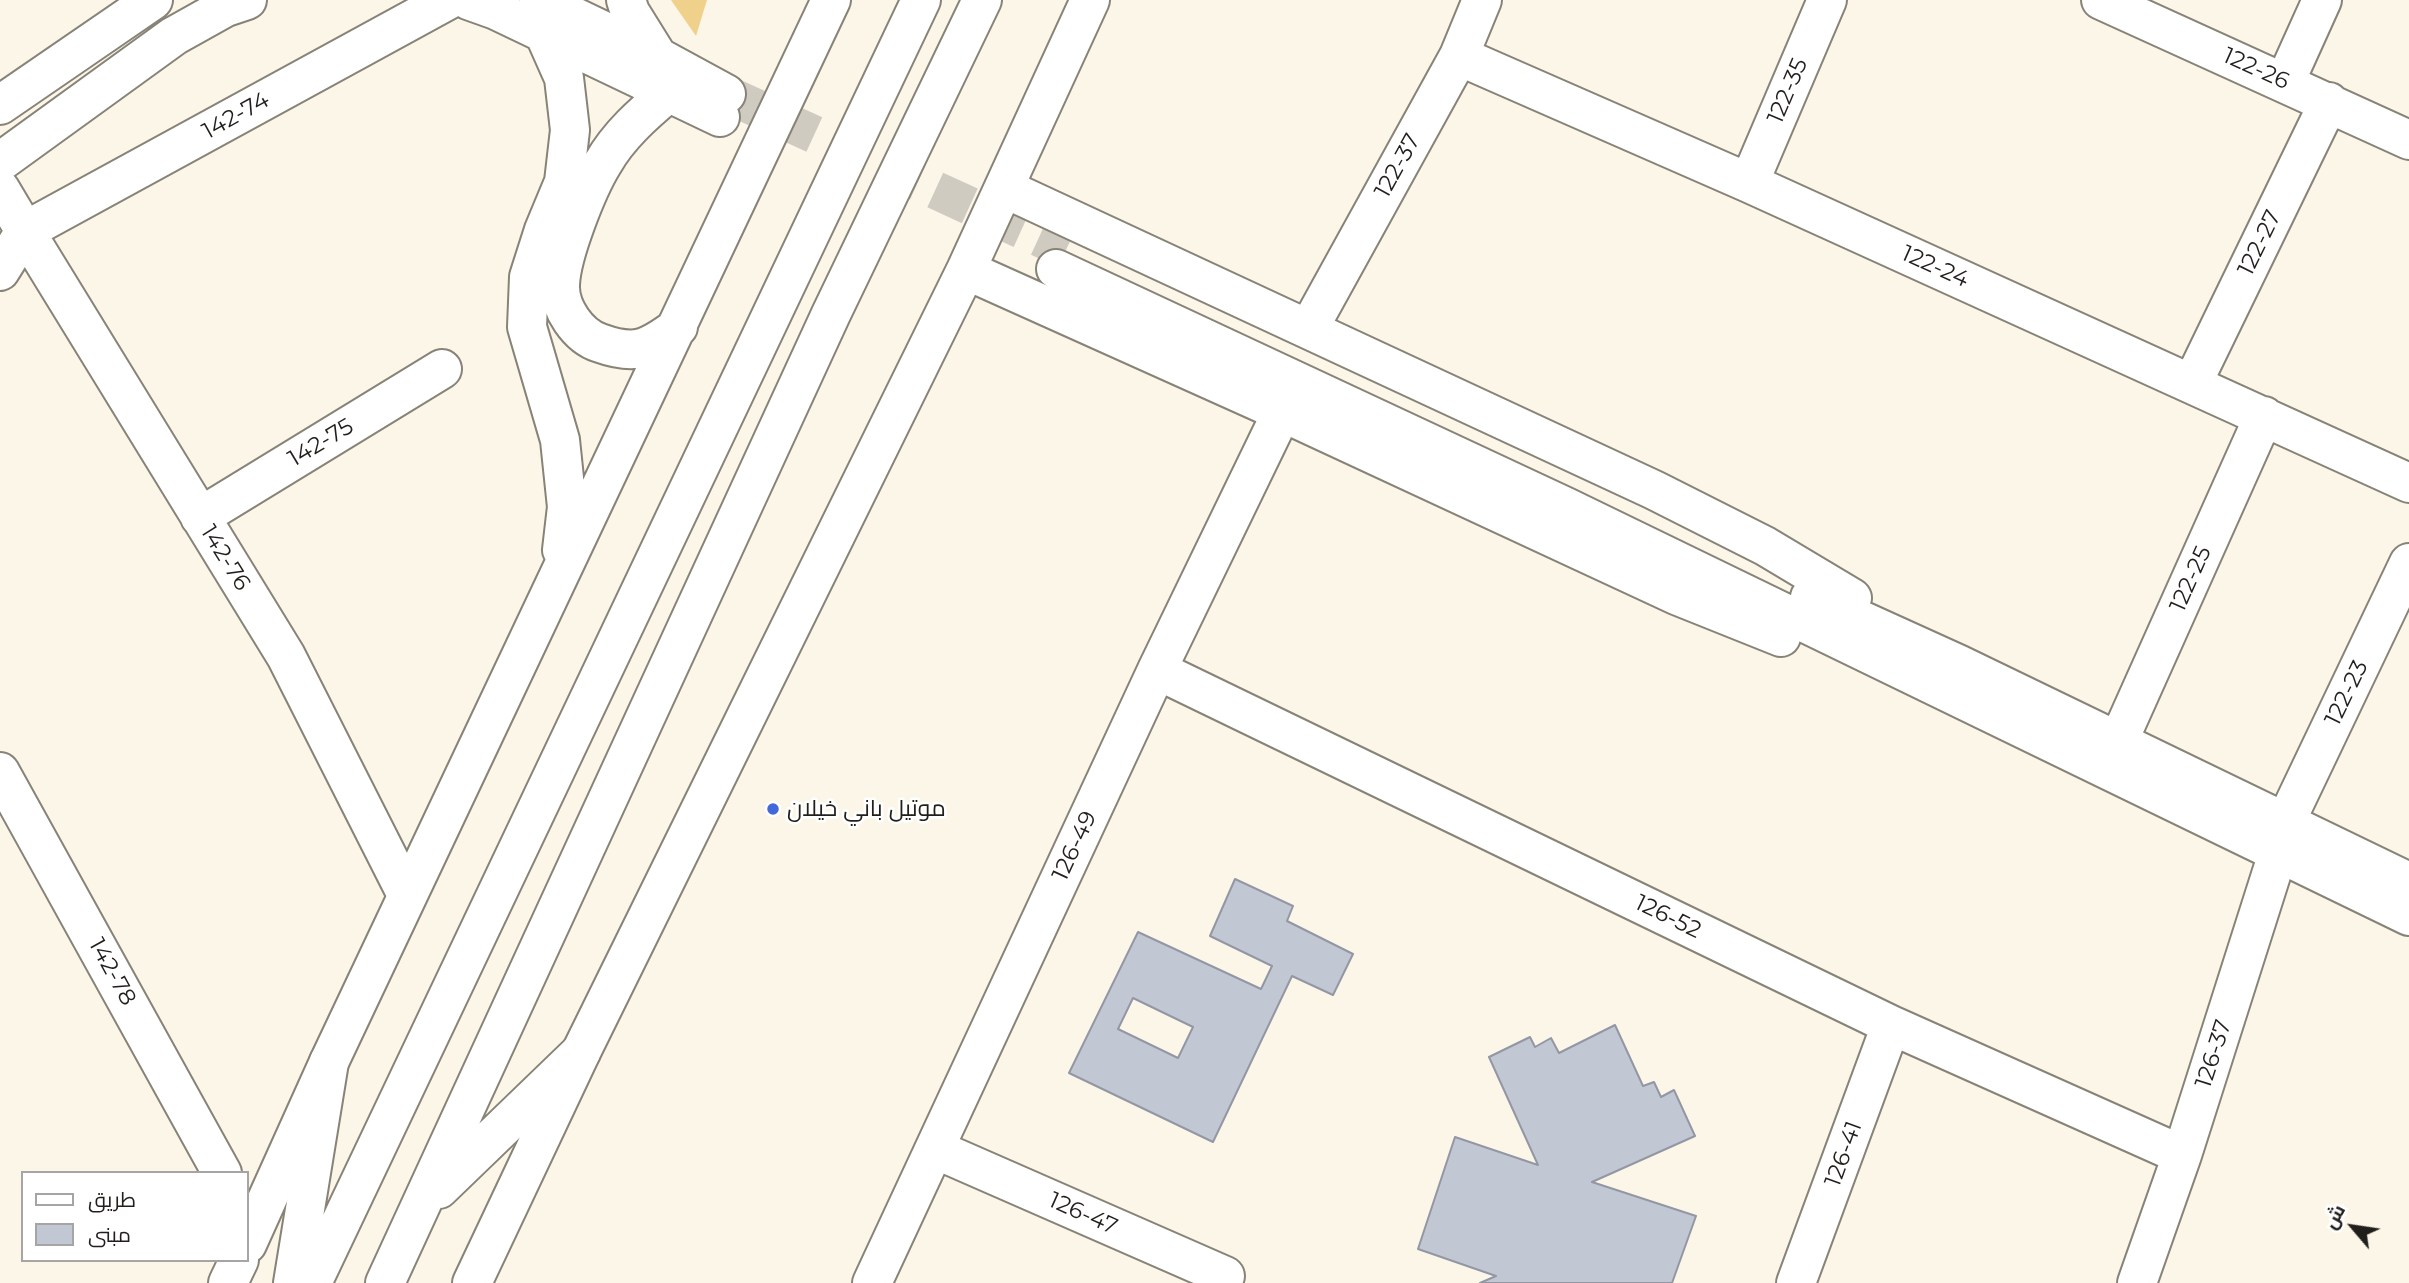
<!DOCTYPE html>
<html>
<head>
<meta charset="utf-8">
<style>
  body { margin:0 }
  #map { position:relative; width:2409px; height:1283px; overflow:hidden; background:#fcf6e9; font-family:Montserrat,Cairo,sans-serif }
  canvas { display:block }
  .legend { position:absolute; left:21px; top:1171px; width:228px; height:91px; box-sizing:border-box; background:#fff; border:2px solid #a6a5a4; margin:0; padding:9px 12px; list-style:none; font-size:21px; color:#211f1b }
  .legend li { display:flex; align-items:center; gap:14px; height:35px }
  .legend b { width:35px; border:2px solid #a6a5a4 }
  .north { position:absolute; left:2318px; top:1192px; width:70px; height:70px; -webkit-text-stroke:5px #fff; paint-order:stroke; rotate:299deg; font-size:19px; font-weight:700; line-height:28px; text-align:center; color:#211f1b }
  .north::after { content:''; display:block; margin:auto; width:24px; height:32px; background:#211f1b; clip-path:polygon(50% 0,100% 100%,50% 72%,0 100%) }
</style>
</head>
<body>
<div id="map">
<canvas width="2409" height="1283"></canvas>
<ul class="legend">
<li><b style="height:9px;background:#fff"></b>طريق</li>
<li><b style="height:19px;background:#c1c7d3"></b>مبنى</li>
</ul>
<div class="north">ش</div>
</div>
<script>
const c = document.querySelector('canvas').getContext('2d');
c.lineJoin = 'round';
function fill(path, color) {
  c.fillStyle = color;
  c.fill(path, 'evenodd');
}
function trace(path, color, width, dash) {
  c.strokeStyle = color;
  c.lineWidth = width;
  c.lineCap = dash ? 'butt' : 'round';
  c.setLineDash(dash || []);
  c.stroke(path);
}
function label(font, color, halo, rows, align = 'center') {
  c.font = font + ' Montserrat,Cairo,sans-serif';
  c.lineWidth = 5;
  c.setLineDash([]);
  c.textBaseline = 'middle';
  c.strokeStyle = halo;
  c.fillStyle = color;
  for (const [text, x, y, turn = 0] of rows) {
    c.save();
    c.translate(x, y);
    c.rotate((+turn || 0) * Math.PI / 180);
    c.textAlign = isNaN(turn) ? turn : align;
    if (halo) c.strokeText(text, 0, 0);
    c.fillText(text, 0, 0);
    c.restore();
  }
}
fill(new Path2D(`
  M671 0H707L696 36 673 3Z`), '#f0d18b');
const building = new Path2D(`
  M1235 879 1293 906 1287 921 1353 954 1333 995 1292 976 1213 1142 1069 1073 1138 932 1261 989 1272 966 1210 936ZM1133 998 1193 1027 1178 1058 1118 1029Z
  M1615 1025 1643 1086 1654 1082 1661 1097 1674 1090 1695 1136 1592 1182 1696 1216 1672 1283H1480L1496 1276 1418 1249 1455 1137 1538 1165 1489 1057 1530 1037 1535 1047 1551 1038 1559 1053Z`);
fill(building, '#c1c7d3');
trace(building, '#9297a3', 2);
trace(new Path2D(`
  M728 95 1066 250`), '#d0cbc0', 38, [38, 19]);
const minor = new Path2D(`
  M2101 0 2409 140
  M1459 56 1749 183 2409 483
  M2285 82 2322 0
  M1749 183 1827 0
  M0 189 25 231 0 271
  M1309 328 1459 56 1482 0
  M2192 384 2329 102
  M200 517 442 369
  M1157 670 1891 1025 2182 1155
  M2118 742 2264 416
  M0 772 222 1173
  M407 895 286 656 25 231 448 0
  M935 1149 1225 1276 1222 1283
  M872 1283 1157 670 1282 412
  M1796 1283 1891 1025
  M2137 1283 2182 1155 2278 853 2285 823 2409 563`);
const major = new Path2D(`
  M468 0 496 10 720 117
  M539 0 658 57 726 94
  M626 0 630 12 658 57
  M544 33 564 78 570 130 564 182 544 230 529 277 527 327 560 440 567 507 562 550
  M668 93C643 114 619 135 603 163 587 189 561 255 560 285 559 308 578 336 600 343 636 356 648 349 678 327
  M0 105 153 0
  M0 162 174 36 226 7 247 0
  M1004 188 1654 490 1765 546 1852 598
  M1056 269 1566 507 2409 916
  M966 270 1282 412 1676 595 1781 637
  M1810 597 1960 665 2409 882
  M247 1244 329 1062 831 0
  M228 1283 239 1260
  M472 1283 581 1052 966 270 1090 0`);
const highway = new Path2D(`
  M439 1189 581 1052
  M293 1283 329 1062
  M312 1283 921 0
  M385 1283 831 314 982 0`);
trace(minor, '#888377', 42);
trace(major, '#888377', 42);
trace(highway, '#888377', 42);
trace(minor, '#fff', 38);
trace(major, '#fff', 38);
trace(highway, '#fff', 38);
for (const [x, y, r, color] of [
  [773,809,7,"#4268da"]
]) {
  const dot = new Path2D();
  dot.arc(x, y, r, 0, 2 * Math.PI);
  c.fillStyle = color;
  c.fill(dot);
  trace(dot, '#fff', 2.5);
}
label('23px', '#211f1b', '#fff', [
  ["122-26",2256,69,24],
  ["122-35",1788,91,-67],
  ["142-74",236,116,-29],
  ["122-37",1398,166,-61],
  ["122-27",2260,243,-64],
  ["122-24",1935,267,24],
  ["142-75",321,443,-31],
  ["142-76",225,558,58],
  ["122-25",2191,579,-66],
  ["122-23",2347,693,-64],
  ["126-49",1075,846,-65],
  ["126-52",1668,917,26],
  ["142-78",112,972,61],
  ["126-37",2214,1054,-72],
  ["126-41",1844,1154,-70],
  ["126-47",1083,1214,24]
]);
label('23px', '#211f1b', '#fff', [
  ["موتيل باني خيلان",787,809]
], 'left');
</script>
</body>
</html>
